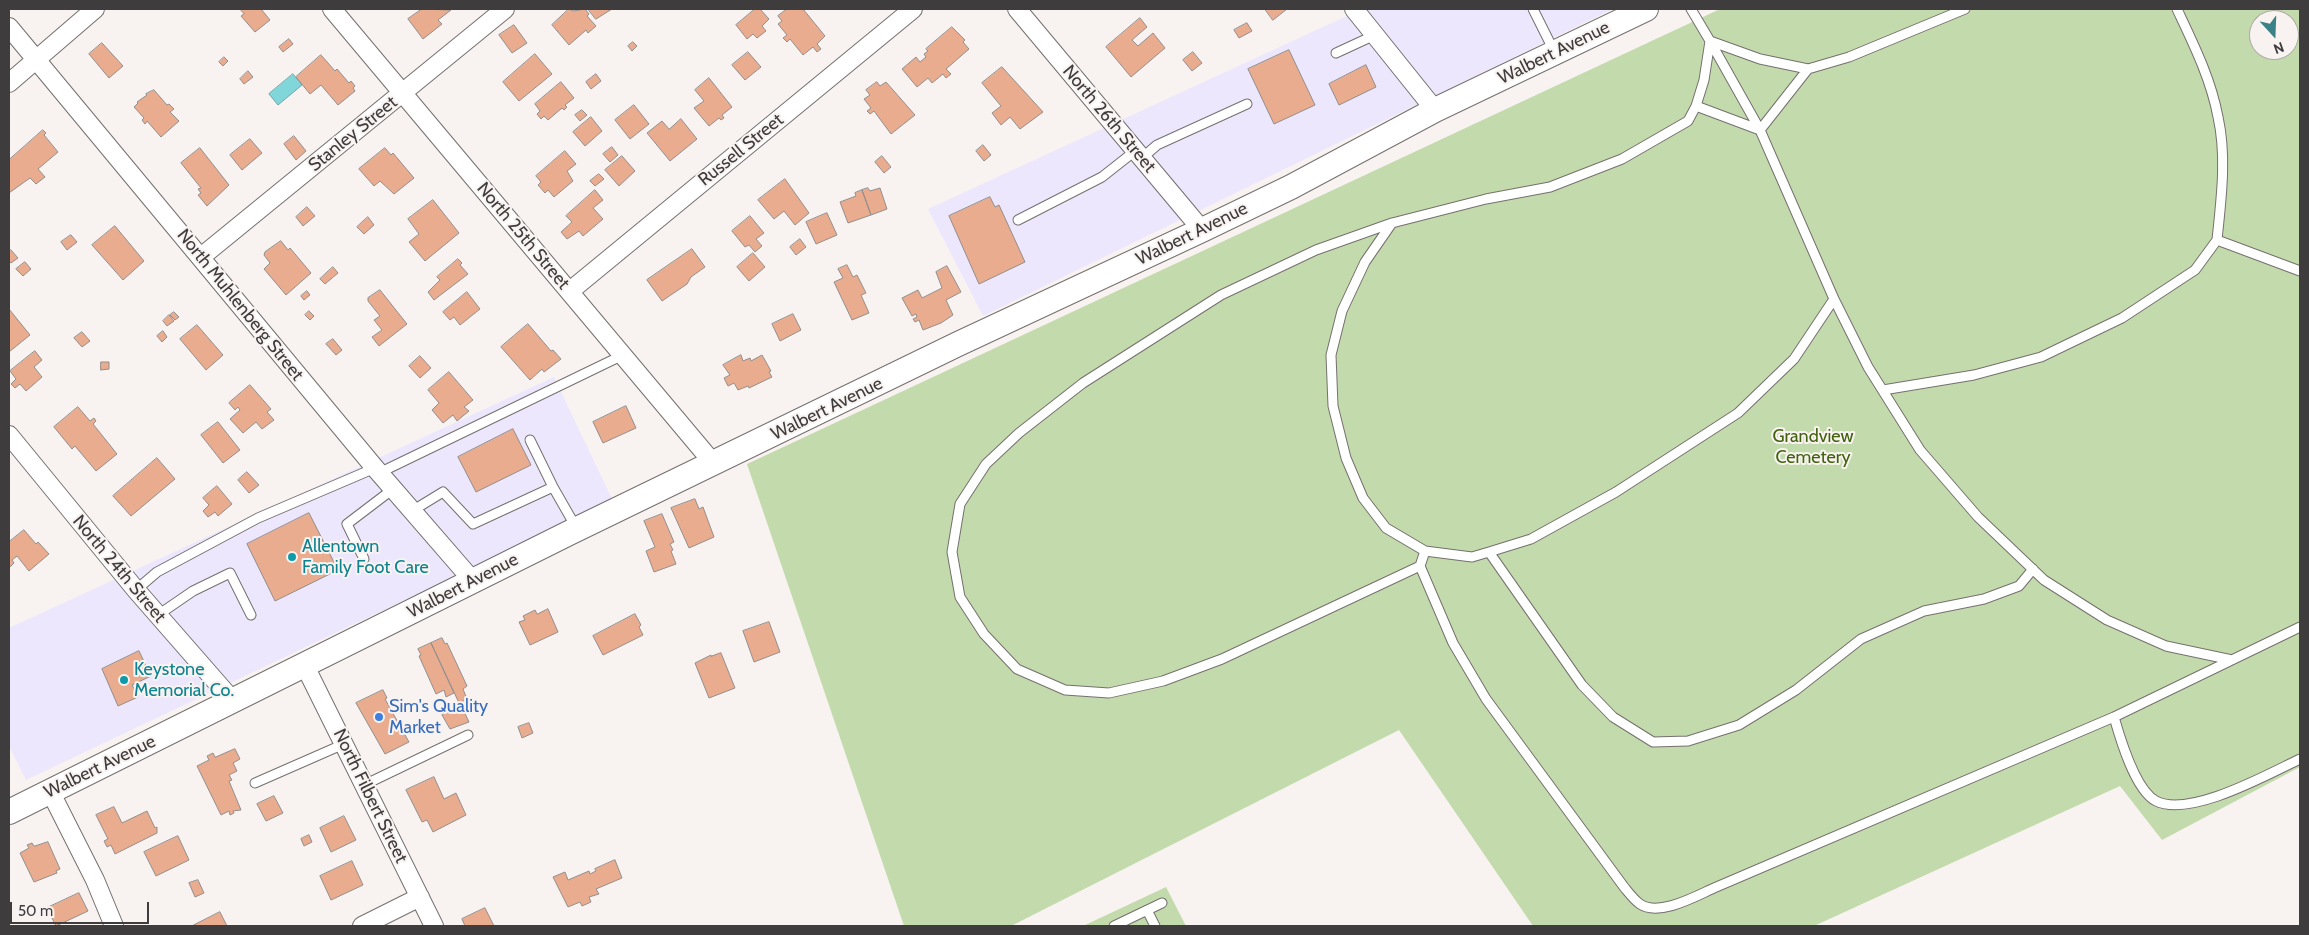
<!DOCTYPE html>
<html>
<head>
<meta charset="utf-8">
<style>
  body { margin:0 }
  #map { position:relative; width:2309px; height:935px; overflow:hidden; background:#f8f3f1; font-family:Cabin,sans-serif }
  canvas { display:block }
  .frame { position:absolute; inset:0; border:10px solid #3e3c3c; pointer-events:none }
  .north { position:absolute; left:2249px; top:10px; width:50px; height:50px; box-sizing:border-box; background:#f8f3f1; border:1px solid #aeaaa9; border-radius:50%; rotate:160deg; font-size:14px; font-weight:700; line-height:20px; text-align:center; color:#3e3c3c }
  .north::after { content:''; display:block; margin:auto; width:18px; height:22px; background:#3a8287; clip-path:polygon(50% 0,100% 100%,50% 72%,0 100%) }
  .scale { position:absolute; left:10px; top:902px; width:139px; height:22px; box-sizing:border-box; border:2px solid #3e3c3c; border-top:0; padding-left:6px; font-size:15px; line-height:18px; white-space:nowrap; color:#3e3c3c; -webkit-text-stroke:4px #f8f3f1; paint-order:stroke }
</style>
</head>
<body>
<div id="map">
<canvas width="2309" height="935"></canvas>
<div class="frame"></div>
<div class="north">N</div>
<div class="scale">50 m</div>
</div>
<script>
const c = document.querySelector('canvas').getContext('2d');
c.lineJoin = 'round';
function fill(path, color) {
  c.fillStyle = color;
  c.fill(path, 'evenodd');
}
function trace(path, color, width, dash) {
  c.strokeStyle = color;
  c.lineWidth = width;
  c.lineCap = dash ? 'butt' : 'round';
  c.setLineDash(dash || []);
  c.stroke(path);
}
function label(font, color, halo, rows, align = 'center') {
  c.font = font + ' Cabin,sans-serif';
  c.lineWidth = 4;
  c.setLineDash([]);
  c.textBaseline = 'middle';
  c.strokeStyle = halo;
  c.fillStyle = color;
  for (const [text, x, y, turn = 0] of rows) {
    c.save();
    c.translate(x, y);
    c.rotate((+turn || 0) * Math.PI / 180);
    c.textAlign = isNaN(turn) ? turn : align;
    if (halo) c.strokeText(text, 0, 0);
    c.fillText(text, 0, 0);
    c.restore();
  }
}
fill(new Path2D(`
  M1362 9H1613L983 316 928 209Z
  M554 377 613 501 26 780 9 746V628Z`), '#ece7fd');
fill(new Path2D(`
  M1720 9H2300V767L2162 840 2120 786 1814 926H1533L1399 730 1011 926H904L747 464ZM2259 20H2289V50H2259Z
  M1166 887 1186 926H1083Z`), '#c3dbac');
const water = new Path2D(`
  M293 74 302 85 278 105 269 94Z`);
fill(water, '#80d6d8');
trace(water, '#6ca8a9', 1);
const building = new Path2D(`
  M240 9H261L270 20 255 32 241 16 244 14Z
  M422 9 451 10 438 20 442 24 423 39 408 19Z
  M569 9 573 11 585 9 589 14 587 16 596 26 588 33 586 30 569 45 552 25Z
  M588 9H612L596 19Z
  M755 9H760L769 19 762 26 766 31 757 38 753 34 747 39 736 25Z
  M787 9H803L825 36 817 44 821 49 817 52 813 47 803 55 790 39 787 42 783 38 787 35 778 24 782 21 778 16Z
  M1265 9H1287L1273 20Z
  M1140 18 1147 27 1132 40 1138 46 1153 33 1165 48 1131 77 1106 47Z
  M1247 23 1252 31 1239 38 1234 30Z
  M514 25 527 43 512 53 499 35Z
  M952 27 965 40 963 42 969 49 946 69 951 74 946 78 943 74 932 83 928 78 917 87 902 69 916 57 920 62 926 57 924 54 928 51 926 49Z
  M289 39 293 44 283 52 279 47Z
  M633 42 637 46 632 51 628 46Z
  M102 43 123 66 109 78 89 54Z
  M1289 50 1315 105 1274 124 1248 69Z
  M748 52 761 67 745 80 732 65Z
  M1193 52 1202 63 1192 71 1183 60Z
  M535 54 552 74 519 101 503 82Z
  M321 55 335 71 337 69 349 83 351 81 355 86 353 88 355 91 338 105 321 85 310 94 296 77Z
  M224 57 228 61 223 66 219 62Z
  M1366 65 1376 87 1339 105 1329 84Z
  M1002 67 1043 112 1020 129 1010 117 1001 125 992 113 1001 106 982 83Z
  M248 71 253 77 244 84 240 79Z
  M596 74 601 81 591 89 586 82Z
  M709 78 732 107 722 115 724 118 721 120 719 118 709 126 694 108 704 101 695 90Z
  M561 82 574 98 565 105 567 107 564 110 562 108 548 120 544 116 541 119 537 114 540 111 535 104Z
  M877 82 880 86 886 82 915 115 891 134 874 111 870 114 867 111 871 108 864 99 870 95 866 90Z
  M154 90 167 105 169 104 174 109 170 112 179 121 161 137 147 121 145 124 142 120 144 118 134 107 138 103 137 102 147 95 146 94Z
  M634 105 649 124 630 139 615 120Z
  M582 110 587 115 580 121 575 115Z
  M591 117 602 131 585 146 573 132Z
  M681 119 697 139 670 161 647 133 662 121 669 129Z
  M43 130 46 133 44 135 58 152 38 169 45 177 36 184 30 178 9 193V160Z
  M294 136 306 151 296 160 284 144Z
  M250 139 262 153 242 170 230 155Z
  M983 145 991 155 984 161 976 151Z
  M612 147 618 155 610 162 603 154Z
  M200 148 229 185 207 206 198 195 201 193 198 189 201 188 181 163Z
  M385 148 391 155 393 153 414 178 394 194 380 181 374 186 359 169Z
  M565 151 576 164 567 171 573 181 554 197 548 190 545 193 538 185 541 182 536 176Z
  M622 156 635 171 619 186 605 170Z
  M882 156 891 167 884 173 875 162Z
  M599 174 604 179 595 186 590 181Z
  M785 179 809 213 795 225 784 211 774 219 758 200Z
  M868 188 870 191 880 188 887 209 871 215 862 190Z
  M595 190 603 200 593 208 603 219 583 236 579 231 567 239 561 232 572 222 566 216Z
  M862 190 871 215 848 223 840 202 856 196 855 193Z
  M990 197 995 207 999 205 1025 262 979 284 949 216Z
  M433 200 459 233 425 261 409 242 419 234 408 219Z
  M307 207 315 216 303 226 296 217Z
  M827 213 837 235 816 244 806 222Z
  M750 216 764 233 756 239 762 246 755 252 749 245 745 247 732 231Z
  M368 217 374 225 364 234 357 227Z
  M115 226 144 261 123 280 92 245Z
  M71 235 77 242 67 250 61 242Z
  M800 239 806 247 796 255 790 247Z
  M281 241 288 250 290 248 311 273 286 295 264 269 270 263 264 255 265 252Z
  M692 249 705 267 691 277 687 284 662 301 647 280Z
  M11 250 18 258 11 263 9 261V251Z
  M753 253 765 267 749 281 737 267Z
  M458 259 462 263 460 265 468 274 434 300 428 292 440 280 437 277Z
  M25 262 31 269 23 276 16 269Z
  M847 265 853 277 857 275 866 293 861 295 869 313 852 320 834 282 843 278 838 269Z
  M947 266 961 292 946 300 953 315 941 323 923 330 919 320 915 322 913 319 917 317 916 314 912 316 902 298 918 290 922 298 942 288 936 272Z
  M333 267 338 273 325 284 320 279Z
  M380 290 407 324 379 346 372 337 382 330 374 320 380 316 368 301V298Z
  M307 291 310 295 304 300 301 296Z
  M467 292 480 309 460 325 454 317 450 320 443 312Z
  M9 309 30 335 9 352Z
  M309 311 314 316 310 320 305 315Z
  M174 312 179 317 175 320 170 315Z
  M793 314 801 330 780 341 772 324Z
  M169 315 174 321 167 326 163 321Z
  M528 324 551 351 553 350 561 359 544 372 542 369 530 380 501 347Z
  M197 325 223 355 206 370 180 339Z
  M163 331 167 337 162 342 157 336Z
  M82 332 90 341 82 347 74 338Z
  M333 339 342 350 336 355 326 344Z
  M35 351 42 360 34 367 42 377 26 391 20 384 15 388 11 384 16 379 10 371Z
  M741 355 743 361 750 358 751 361 762 355 771 371 769 372 772 377 749 388 748 386 738 390 734 383 728 386 724 378 730 375 723 365Z
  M420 356 431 368 420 378 409 366Z
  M101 362H109V369L101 370Z
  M449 372 473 400 464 407 469 411 457 421 453 415 443 423 432 410 439 403 428 390Z
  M250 385 271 409 267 412 274 420 262 429 256 422 243 433 230 419 240 410 238 407 235 410 229 403Z
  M626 406 636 428 603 443 593 422Z
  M78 407 90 421 94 418 96 421 93 424 117 454 96 471 75 446 72 449 54 427Z
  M218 422 240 450 223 463 201 435Z
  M513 429 531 465 476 492 458 457Z
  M157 458 175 479 131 516 113 496Z
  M247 472 259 485 249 493 238 480Z
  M217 486 232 504 218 516 215 512 208 517 203 511 209 505 203 498Z
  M695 499 699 509 703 507 714 537 689 548 671 508Z
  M309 513 338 570 275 601 247 544Z
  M662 514 674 542 670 544 673 550 671 551 676 564 654 572 646 551 655 547 644 521Z
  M24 530 36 544 38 542 49 554 29 571 17 556 12 560 14 563 9 568V542Z
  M548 609 558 632 530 645 519 622 525 620 523 616 535 610 537 614Z
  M635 614 641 625 639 627 643 635 603 655 593 636Z
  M769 622 780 652 754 662 743 631Z
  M442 638 445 644 447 643 467 686 463 689 467 699 459 703 431 643Z
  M431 643 454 693 446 697 444 690 436 694 419 656 421 655 418 649Z
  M139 651 151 676 132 685 138 697 118 706 102 669Z
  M721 653 735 688 709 698 695 663 711 655V656Z
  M383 690 387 698 385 699 409 742 385 754 356 703Z
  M461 705 469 722 450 729 442 715Z
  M529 723 533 733 522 738 518 727Z
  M235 749 240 759 233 763 237 771 229 775 232 780 229 781 241 810 233 811 234 813 230 815 229 811 221 815 197 766 209 760 207 756 213 753 215 757Z
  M434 777 444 799 456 793 466 815 433 832 427 820 422 822 406 790Z
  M274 796 283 813 266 821 257 804Z
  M114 807 122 823 147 811 155 828 157 827V833L115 854 111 845 107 847 104 841 108 839 96 815Z
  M344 816 356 840 331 852 320 828Z
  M309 835 312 842 304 846 301 839Z
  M178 836 189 860 156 876 144 852Z
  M48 842 60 869 56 871 57 873 34 882 20 853 29 848 27 845 32 843 34 846Z
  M615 860 622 878 596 889 599 894 589 897 591 902 582 906 580 902 568 907 553 877 565 872 568 880 589 871 590 874 596 871 595 869Z
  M352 861 363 885 331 900 320 876Z
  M198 880 204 893 195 897 189 883Z
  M79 893 88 911 56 926 47 908Z
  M485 908 494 926H465L462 919Z
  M220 912 227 926H192Z`);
fill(building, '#eaac8f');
trace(building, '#928e8c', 1);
const lane = new Path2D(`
  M1533 9 1554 51
  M1965 9 1849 57 1808 69 1760 130 1834 299 1868 367 1920 450 1978 517 2044 580 2107 620 2166 646 2232 660
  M2177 9C2193 43 2211 79 2218 117 2227 157 2221 200 2217 240L2300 271
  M1710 41 1760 59 1808 69
  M1710 41 1760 130
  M1336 53 1375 35
  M1696 106 1760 130
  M1142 158 1157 145 1247 104
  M1018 220 1102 177 1135 151
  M1392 223 1365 262 1342 311 1331 355 1333 406 1346 458 1363 498 1386 528 1425 551 1472 557 1489 552 1531 539 1616 492 1738 413 1794 359 1834 299
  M1883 390 1974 375 2041 357 2122 318 2195 270 2217 240
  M530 440 553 487
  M379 473 623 355
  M412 511 443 492 473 524 553 487 577 529
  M1425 551 1420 566 1453 643 1486 699 1624 887C1629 893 1634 900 1640 904 1659 917 1696 896 1714 888L2114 717 2300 627
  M1489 552 1582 685 1613 717 1653 742 1688 741 1739 725 1796 690 1861 639 1924 611 1984 599 2019 586 2033 569
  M364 559 347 524 393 489
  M1420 566 1222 659 1163 681 1109 693 1065 690 1017 669 984 634 960 597 952 552 960 504 986 464 1019 433 1083 383 1221 295 1316 250 1392 223 1486 199 1550 187 1622 159 1688 121 1696 106 1704 80 1710 41 1691 9
  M136 590 157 572 258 518 375 468
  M158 615 193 591 230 573 251 615
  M2114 717C2120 738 2135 790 2156 801 2190 818 2268 774 2300 759
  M255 783 344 744
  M364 785 468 735
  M1147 910 1155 926
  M1114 926 1162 903`);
const street = new Path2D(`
  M332 9 714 464
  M1017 9 1202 230
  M1354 9 1435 110
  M9 27 375 468 473 581
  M9 83 95 9
  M201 257 505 9
  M570 291 913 9
  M9 435 136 590 233 701
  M305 666 434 926
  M50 791 95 880 114 926
  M362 926 420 897`);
const secondary = new Path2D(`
  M9 812 569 533 958 344 1202 230 1291 187 1435 110 1646 9`);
trace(lane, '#75706e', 11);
trace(street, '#75706e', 20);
trace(secondary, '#75706e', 26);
trace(lane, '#fff', 9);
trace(street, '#fff', 18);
trace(secondary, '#fff', 24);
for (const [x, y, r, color] of [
  [292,557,5,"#0f9aa8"],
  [124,680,5,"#0f9aa8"],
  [379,717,5,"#3f7fe0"]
]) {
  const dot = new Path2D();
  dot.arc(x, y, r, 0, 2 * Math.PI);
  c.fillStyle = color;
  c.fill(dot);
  trace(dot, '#f8f3f1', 2);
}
label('18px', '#3e3c3c', '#f8f3f1', [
  ["Walbert Avenue",1554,53,-26],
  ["North 26th Street",1109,119,50],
  ["Stanley Street",353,134,-39],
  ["Russell Street",741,150,-39],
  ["Walbert Avenue",1192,234,-26],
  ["North 25th Street",523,236,50],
  ["North Muhlenberg Street",240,305,51],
  ["Walbert Avenue",827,409,-26],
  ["North 24th Street",119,569,50],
  ["Walbert Avenue",463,586,-27],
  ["Walbert Avenue",100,767,-26],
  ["North Filbert Street",370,796,64]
]);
label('18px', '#41620d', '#f8f3f1', [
  ["Grandview",1813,437],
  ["Cemetery",1813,458]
]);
label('18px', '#0d838f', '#f8f3f1', [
  ["Allentown",302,547],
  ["Family Foot Care",302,568],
  ["Keystone",134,670],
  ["Memorial Co.",134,691]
], 'left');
label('18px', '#366cbe', '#f8f3f1', [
  ["Sim's Quality",389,707],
  ["Market",389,728]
], 'left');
</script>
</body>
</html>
